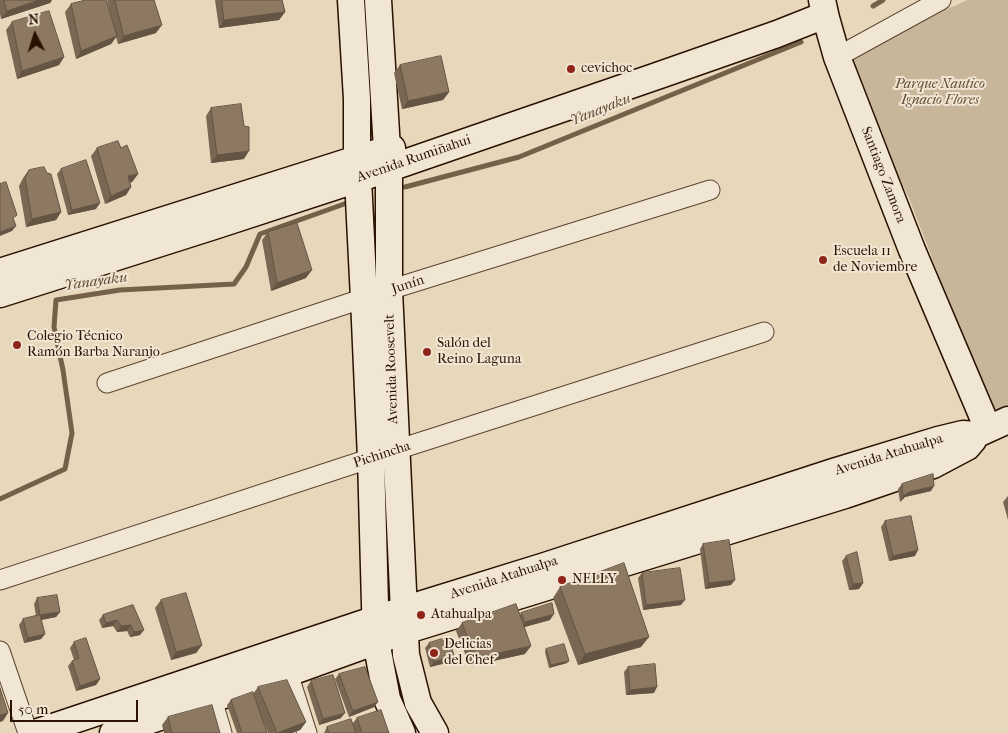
<!DOCTYPE html>
<html>
<head>
<meta charset="utf-8">
<style>
  body { margin:0 }
  #map { position:relative; width:1008px; height:733px; overflow:hidden; background:#e8d8bb; font-family:"IM FELL French Canon",serif }
  canvas { display:block }
  .north { position:absolute; left:10px; top:10px; width:50px; height:50px; -webkit-text-stroke:4px #f0e6d3; paint-order:stroke; rotate:355deg; font-size:14px; font-weight:700; line-height:20px; text-align:center; color:#2a1100 }
  .north::after { content:''; display:block; margin:auto; width:18px; height:22px; background:#2a1100; clip-path:polygon(50% 0,100% 100%,50% 72%,0 100%) }
  .scale { position:absolute; left:10px; top:700px; width:128px; height:22px; box-sizing:border-box; border:2px solid #2a1100; border-top:0; padding-left:6px; font-size:15px; line-height:18px; white-space:nowrap; color:#2a1100; -webkit-text-stroke:4px #f0e6d3; paint-order:stroke }
</style>
</head>
<body>
<div id="map">
<canvas width="1008" height="733"></canvas>
<div class="north">N</div>
<div class="scale">50 m</div>
</div>
<script>
const c = document.querySelector('canvas').getContext('2d');
c.lineJoin = 'round';
function fill(path, color) {
  c.fillStyle = color;
  c.fill(path, 'evenodd');
}
function trace(path, color, width, dash) {
  c.strokeStyle = color;
  c.lineWidth = width;
  c.lineCap = dash ? 'butt' : 'round';
  c.setLineDash(dash || []);
  c.stroke(path);
}
function label(font, color, halo, rows, align = 'center') {
  c.font = font + ' "IM FELL French Canon",serif';
  c.lineWidth = 4;
  c.setLineDash([]);
  c.textBaseline = 'middle';
  c.strokeStyle = halo;
  c.fillStyle = color;
  for (const [text, x, y, turn = 0] of rows) {
    c.save();
    c.translate(x, y);
    c.rotate((+turn || 0) * Math.PI / 180);
    c.textAlign = isNaN(turn) ? turn : align;
    if (halo) c.strokeText(text, 0, 0);
    c.fillText(text, 0, 0);
    c.restore();
  }
}
fill(new Path2D(`
  M967 0H1008V408L993 416 909 198 836 51 869 40 959 4Z`), '#c8b69b');
trace(new Path2D(`
  M873 6 883 0
  M405 187 519 157 801 42
  M0 499 65 469 72 433 63 370 54 327 56 300 120 290 234 284 246 267 260 234 347 203`), '#75604a', 5);
const street = new Path2D(`
  M837 57 941 0
  M107 383 389 290 710 190
  M0 580 396 450 764 332
  M0 651 28 733
  M288 673 307 733
  M212 699 222 733`);
const secondary = new Path2D(`
  M351 0 357 99V159L364 299 371 458 376 641 387 699 402 733
  M378 0 387 149 389 167V290L406 655 418 703 435 733
  M822 0 826 18 837 57 912 250 988 429
  M0 272 392 148
  M0 294 217 225 358 179 657 76 777 34 825 15
  M35 733 403 610 545 566 833 472 938 440 963 434 975 435 1008 420
  M113 733 288 673 404 631 845 495 933 465 967 447 973 440 975 435`);
trace(street, '#5a432f', 21);
trace(secondary, '#2a1100', 29);
trace(street, '#f0e6d3', 19);
trace(secondary, '#f0e6d3', 26);
fill(new Path2D(`
  M0 0H52L50 3 1 19 0 14Z
  M108 0H154L156 33 118 44 116 37 111 44 76 59 65 12 71 4 113 23 107 1Z
  M215 0H282L285 12 279 20 219 28Z
  M12 22 64 57 59 65 17 79 6 30Z
  M400 65 449 92 443 100 402 109 394 73Z
  M211 108 244 159 211 163 206 116Z
  M97 148H121L138 174 132 182 130 183 131 187 126 195 105 204 91 156Z
  M61 169 96 209 68 215 57 174Z
  M29 170 61 212 56 220 26 227 19 186 23 178Z
  M268 232 306 278 271 291 262 240Z
  M902 484 931 491 905 497 900 502 898 489Z
  M1008 496V520L1003 502Z
  M885 521 915 556 889 561 881 527Z
  M703 544 731 585 705 589 700 549Z
  M846 556 863 583 859 589 849 590 842 561Z
  M642 573 681 605 643 610 638 578Z
  M560 587 641 647 578 665 553 598Z
  M37 598 60 612 56 617 41 620 45 634 41 639 24 643 19 625 23 619 36 616 34 604Z
  M161 600 202 645 196 653 171 660 155 608Z
  M133 605 140 635 130 637 127 631 117 632 113 626 102 628 99 620 103 615Z
  M521 613 550 620 524 627 525 654 470 666 456 631 462 623 520 615Z
  M74 642 100 679 96 685 76 691 68 666 72 661 74 660 70 648Z
  M429 643 454 656 450 662 430 667 425 648Z
  M546 649 567 663 549 668 545 652Z
  M628 667 654 693 626 695 624 672Z
  M339 674 374 707 349 717 335 679Z
  M311 681 341 718 319 725 307 687Z
  M258 687 306 722 300 730 292 733H268L261 716 267 733H237L227 705 231 700 253 694Z
  M168 717 220 733H164L162 725Z
  M357 718 389 733H324L327 727 353 723Z`), '#796753');
fill(new Path2D(`
  M39 0H52L50 3 1 19 7 11Z
  M285 12 279 20 219 28 224 20Z
  M162 25 156 33 118 44 124 36Z
  M117 36 111 44 76 59 81 51Z
  M64 57 59 65 17 79 22 71Z
  M449 92 443 100 402 109 408 101Z
  M249 151 244 159 211 163 217 155Z
  M138 174 132 182 122 184 128 176Z
  M131 187 126 195 105 204 111 196Z
  M100 203 96 209 68 215 72 210Z
  M61 212 56 220 26 227 32 219Z
  M16 226 12 231 0 236V232Z
  M312 270 306 278 271 291 277 283Z
  M934 486 931 491 905 497 900 502 903 496 909 492Z
  M918 550 915 556 889 561 893 556Z
  M735 580 731 585 705 589 709 583Z
  M863 583 859 589 849 590 853 584Z
  M685 600 681 605 643 610 646 605Z
  M60 612 56 617 36 621 40 615Z
  M554 614 550 620 521 628 525 622Z
  M117 620 113 626 102 628 106 623Z
  M131 625 127 631 117 632 121 626Z
  M144 630 140 635 130 637 134 632Z
  M45 634 41 639 24 643 28 638Z
  M649 637 641 647 578 665 585 654Z
  M202 645 196 653 171 660 176 652Z
  M531 646 525 654 470 666 476 658Z
  M454 656 450 662 430 667 434 662Z
  M569 661 567 663 549 668 551 665Z
  M100 679 96 685 76 691 80 686Z
  M657 687 654 693 626 695 630 690Z
  M378 702 374 707 349 717 353 711Z
  M8 713 3 721 0 722V715Z
  M345 713 341 718 319 725 323 719Z
  M306 722 300 730 292 733H278Z`), '#635444');
const building = new Path2D(`
  M4 0H39L7 11Z
  M86 0H106L117 36 81 51 71 4Z
  M115 0H154L162 25 124 36Z
  M222 0H282L285 12 224 20Z
  M49 11 64 57 22 71 12 22Z
  M441 56 449 92 408 101 400 65Z
  M241 104 244 126 249 127V151L217 155 211 108Z
  M118 141 121 148 127 145 138 174 128 176 131 187 111 196 97 148Z
  M86 160 100 203 72 210 61 169Z
  M44 167 47 173 51 174 61 212 32 219 25 178 29 170Z
  M6 182 17 215 13 218 16 226 0 232V184Z
  M297 223 312 270 277 283 268 232Z
  M933 474 934 486 909 492 903 496 902 484Z
  M911 516 918 550 893 556 885 521Z
  M729 540 735 580 709 583 703 544Z
  M857 552 863 583 853 584 846 556Z
  M624 563 649 637 585 654 560 587Z
  M680 568 685 600 646 605 642 573Z
  M186 593 202 645 176 652 161 600Z
  M57 595 60 612 40 615 37 598Z
  M552 603 554 614 525 622 521 613Z
  M516 604 531 646 476 658 462 623Z
  M133 605 144 630 134 632 131 625 121 626 117 620 106 623 103 615Z
  M40 615 45 634 28 638 23 619Z
  M449 637 454 656 434 662 429 643Z
  M86 638 100 679 80 686 72 661 79 658 74 642Z
  M564 644 569 661 551 665 546 649Z
  M655 664 657 687 630 690 628 667Z
  M365 667 378 702 353 711 339 674Z
  M333 675 345 713 323 719 311 681Z
  M287 680 306 722 277 733 258 687Z
  M0 688 8 713 0 715Z
  M253 692 267 733H242L231 700Z
  M212 705 220 733H172L168 717Z
  M381 710 389 733H362L357 718Z
  M351 719 356 733H329L327 727Z`);
fill(building, '#8d7861');
trace(building, '#635444', 1);
for (const [x, y, r, color] of [
  [571,69,5,"#8f2418"],
  [823,260,5,"#8f2418"],
  [17,345,5,"#8f2418"],
  [427,352,5,"#8f2418"],
  [562,580,5,"#8f2418"],
  [421,615,5,"#8f2418"],
  [434,653,5,"#8f2418"]
]) {
  const dot = new Path2D();
  dot.arc(x, y, r, 0, 2 * Math.PI);
  c.fillStyle = color;
  c.fill(dot);
  trace(dot, '#f0e6d3', 2);
}
label('14px', '#2a1100', '#f0e6d3', [
  ["cevichoc",581,69],
  ["Escuela 11",833,252],
  ["de Noviembre",833,268],
  ["Colegio Técnico",27,337],
  ["Ramón Barba Naranjo",27,353],
  ["Salón del",437,344],
  ["Reino Laguna",437,360],
  ["NELLY",572,580],
  ["Atahualpa",431,615],
  ["Delicias",444,645],
  ["del Chef",444,661]
], 'left');
label('italic 14px', '#614b36', '#f0e6d3', [
  ["Parque Nautico",940,85],
  ["Ignacio Flores",940,101]
]);
label('14px', '#2a1100', '#f0e6d3', [
  ["Avenida Rumiñahui",414,159,-19],
  ["Santiago Zamora",883,175,69],
  ["Junín",408,285,-18],
  ["Avenida Roosevelt",392,369,-92],
  ["Pichincha",382,455,-18],
  ["Avenida Atahualpa",889,455,-17],
  ["Avenida Atahualpa",504,578,-18]
]);
label('italic 15px', '#624c37', '#f0e6d3', [
  ["Yanayaku",601,110,-22],
  ["Yanayaku",96,282,-8]
]);
</script>
</body>
</html>
